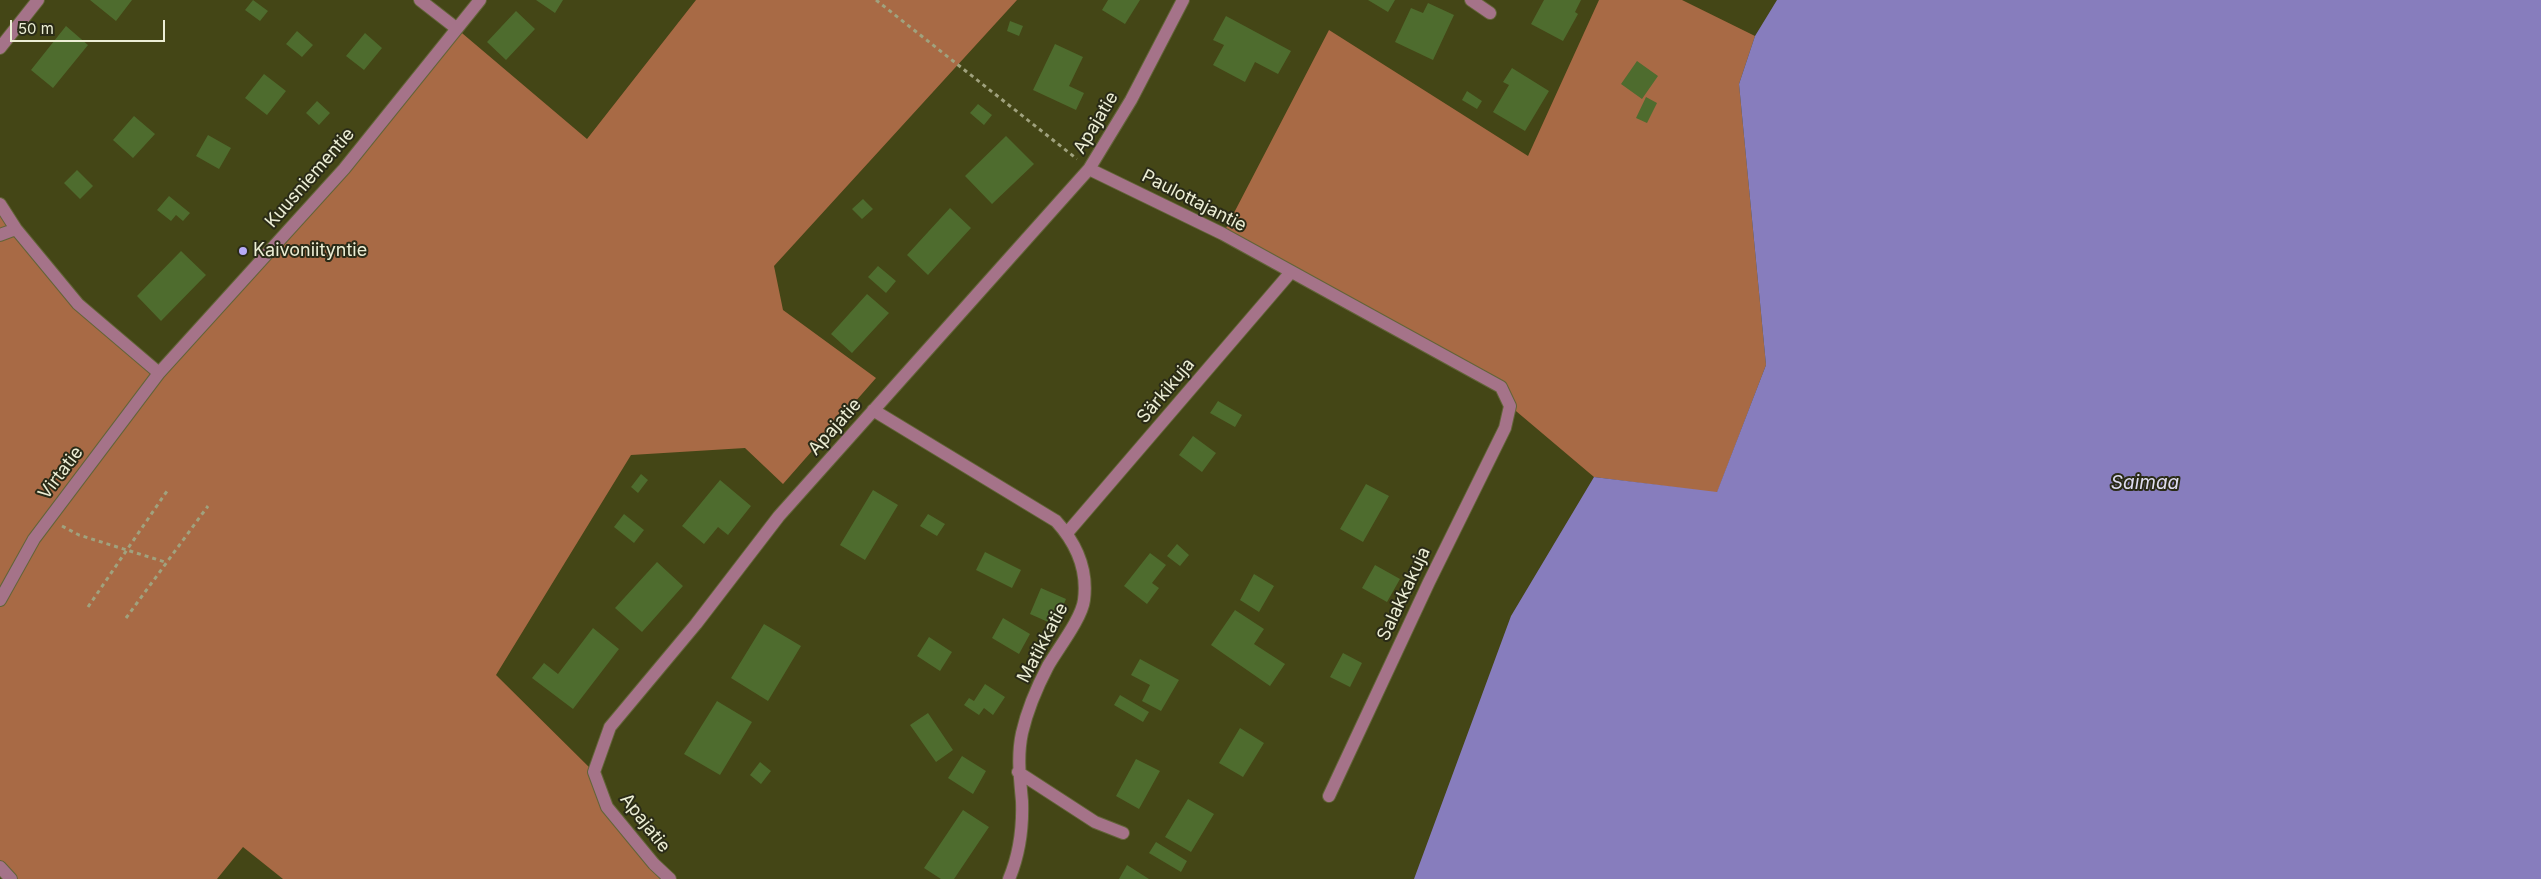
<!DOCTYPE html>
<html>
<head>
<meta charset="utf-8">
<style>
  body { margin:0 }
  #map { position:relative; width:2541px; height:879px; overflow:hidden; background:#444616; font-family:Inter,sans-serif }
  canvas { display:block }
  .scale { position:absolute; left:10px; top:20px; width:155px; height:22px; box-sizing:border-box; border:2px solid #eceed5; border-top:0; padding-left:6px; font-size:15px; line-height:18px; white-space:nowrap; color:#eceed5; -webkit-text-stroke:4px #2a2b17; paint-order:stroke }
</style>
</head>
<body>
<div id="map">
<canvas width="2541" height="879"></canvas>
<div class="scale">50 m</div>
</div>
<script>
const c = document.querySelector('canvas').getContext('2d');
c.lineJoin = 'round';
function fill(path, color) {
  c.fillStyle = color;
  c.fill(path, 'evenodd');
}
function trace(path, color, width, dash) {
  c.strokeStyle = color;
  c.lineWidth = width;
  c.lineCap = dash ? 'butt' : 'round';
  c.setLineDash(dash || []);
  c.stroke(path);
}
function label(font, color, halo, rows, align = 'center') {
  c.font = font + ' Inter,sans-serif';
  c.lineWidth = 4;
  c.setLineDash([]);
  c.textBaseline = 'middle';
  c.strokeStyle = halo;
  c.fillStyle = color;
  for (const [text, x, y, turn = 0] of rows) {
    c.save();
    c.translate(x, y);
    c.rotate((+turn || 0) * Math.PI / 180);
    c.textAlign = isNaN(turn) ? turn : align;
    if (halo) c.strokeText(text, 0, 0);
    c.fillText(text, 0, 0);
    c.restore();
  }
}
fill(new Path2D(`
  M696 0H1017L774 266 783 310 876 378 783 484 745 448 631 455 496 675 594 772 607 807 670 879H283L243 847 217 879H11L0 867V213L47 267 159 373 344 169 456 28 587 139Z
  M1599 0H1682L1755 36 1739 84 1766 365 1717 493 1594 477 1510 406 1501 387 1223 234 1329 30 1528 156Z`), '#a86a45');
fill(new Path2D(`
  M1777 0H2541V879H1414L1511 616 1594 477 1717 492 1766 365 1739 84 1755 36Z`), '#877dbd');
fill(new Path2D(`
  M90 0H132L116 21Z
  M253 0 268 11 260 21 245 10Z
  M536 0H563L555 13Z
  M1108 0H1140L1125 24 1102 10Z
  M1368 0H1395L1388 12Z
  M1544 0H1581L1575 12 1578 14 1563 41 1531 24Z
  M1428 3 1454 15 1433 60 1395 42 1411 8 1423 13Z
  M516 11 535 29 506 60 487 42Z
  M1226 16 1291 51 1278 74 1255 62 1245 82 1213 65 1224 45 1213 40Z
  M1010 21 1023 26 1019 36 1007 31Z
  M66 26 88 45 53 88 31 70Z
  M297 31 313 45 302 57 286 44Z
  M365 33 382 48 364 70 346 56Z
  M1055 44 1083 57 1069 86 1084 93 1076 110 1033 90Z
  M1637 61 1658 76 1642 99 1621 84Z
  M1512 68 1549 91 1525 131 1493 112 1509 85 1503 82Z
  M264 74 286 91 267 115 245 98Z
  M1467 91 1482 101 1477 109 1462 100Z
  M1646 97 1657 103 1647 123 1636 118Z
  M317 101 330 113 319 125 306 113Z
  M978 104 992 115 984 125 970 113Z
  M134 116 155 134 133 158 113 140Z
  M208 135 231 148 219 169 196 156Z
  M1006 136 1034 164 992 204 965 176Z
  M77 170 93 186 80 199 64 183Z
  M169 196 190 213 183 221 176 215 171 221 157 210Z
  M863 199 873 209 862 219 852 209Z
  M950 208 971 228 928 275 907 255Z
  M181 251 206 275 161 321 137 296Z
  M878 266 896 281 886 293 868 277Z
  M867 294 889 313 852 353 831 334Z
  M1218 401 1242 415 1235 427 1210 413Z
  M1193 436 1216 453 1202 472 1179 455Z
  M641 474 648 480 638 493 631 487Z
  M720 480 751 506 728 535 718 527 704 544 682 526Z
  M1366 484 1389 496 1363 542 1340 529Z
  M873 490 898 505 865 560 840 545Z
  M624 514 644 530 634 543 614 527Z
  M928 514 945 524 937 536 920 526Z
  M1177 544 1189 555 1180 566 1167 556Z
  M985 552 1021 570 1012 588 976 570Z
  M1150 553 1166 565 1152 583 1159 588 1147 604 1124 586Z
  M657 562 683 586 642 632 615 608Z
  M1375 565 1400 579 1387 602 1362 588Z
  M1254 574 1274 586 1259 612 1240 600Z
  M1041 588 1066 599 1055 625 1030 614Z
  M1235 610 1264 629 1254 644 1285 664 1270 686 1211 645Z
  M1003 618 1030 634 1019 654 992 638Z
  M764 624 801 646 768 701 731 678Z
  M593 628 619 649 573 709 532 678 544 663 558 674Z
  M929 637 952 652 940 671 917 656Z
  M1343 653 1362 663 1350 687 1330 677Z
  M1140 659 1179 680 1161 711 1142 701 1150 685 1131 675Z
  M985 684 1005 697 993 715 984 708 979 715 964 705 969 698 974 701Z
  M1120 695 1149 712 1143 722 1114 705Z
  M717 701 752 722 720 775 684 754Z
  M928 713 953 750 936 762 910 725Z
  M1240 728 1264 743 1243 777 1219 763Z
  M962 756 986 771 973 794 948 778Z
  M1136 759 1160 771 1139 809 1116 796Z
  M760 762 771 771 761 784 750 775Z
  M1188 799 1214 814 1191 852 1165 837Z
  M963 810 989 827 954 879H941L924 868Z
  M1156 842 1187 861 1181 872 1149 853Z
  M1127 865 1149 879H1119Z`), '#4e6c2e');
const minor = new Path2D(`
  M420 0 456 28
  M1471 0 1490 13
  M0 48 38 0
  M1089 169 1223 234 1501 387 1510 406 1505 428 1429 582 1329 796
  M0 204 16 229 78 304 159 373
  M0 235 16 229
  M873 410 1056 521C1077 544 1088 569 1084 600 1082 618 1057 650 1048 666 1037 687 1027 711 1022 733 1017 756 1020 779 1022 801 1023 829 1020 853 1009 879
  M1067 533 1291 272
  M0 600 34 539 159 373 344 169 480 0
  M1018 772 1095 822 1123 833
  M0 867 11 879
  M670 879 654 864 607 807 594 772 610 727 696 624 779 516 1089 169 1131 100 1183 0`);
trace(minor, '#626438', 14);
trace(new Path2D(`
  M876 0 1077 159
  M62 526 79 535 165 562
  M88 607 167 491
  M126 618 208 506`), '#a0a27e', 3, [4, 4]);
trace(minor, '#a57389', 12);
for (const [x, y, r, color] of [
  [243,251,5,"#b7abf8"]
]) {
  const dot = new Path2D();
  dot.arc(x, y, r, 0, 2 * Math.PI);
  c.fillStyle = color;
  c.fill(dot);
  trace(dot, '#2a2b17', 2);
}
label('18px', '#eceed5', '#2a2b17', [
  ["Apajatie",1096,123,-59],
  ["Kuusniementie",310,178,-49],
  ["Paulottajantie",1194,201,27],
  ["Särkikuja",1166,391,-50],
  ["Apajatie",835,427,-48],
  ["Virtatie",61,473,-53],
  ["Salakkakuja",1404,594,-65],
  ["Matikkatie",1043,643,-62],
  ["Apajatie",645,823,52]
]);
label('18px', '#eceed5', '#2a2b17', [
  ["Kaivoniityntie",253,251]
], 'left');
label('italic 19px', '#dfddf0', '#2a2b17', [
  ["Saimaa",2145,483]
]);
</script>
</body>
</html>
